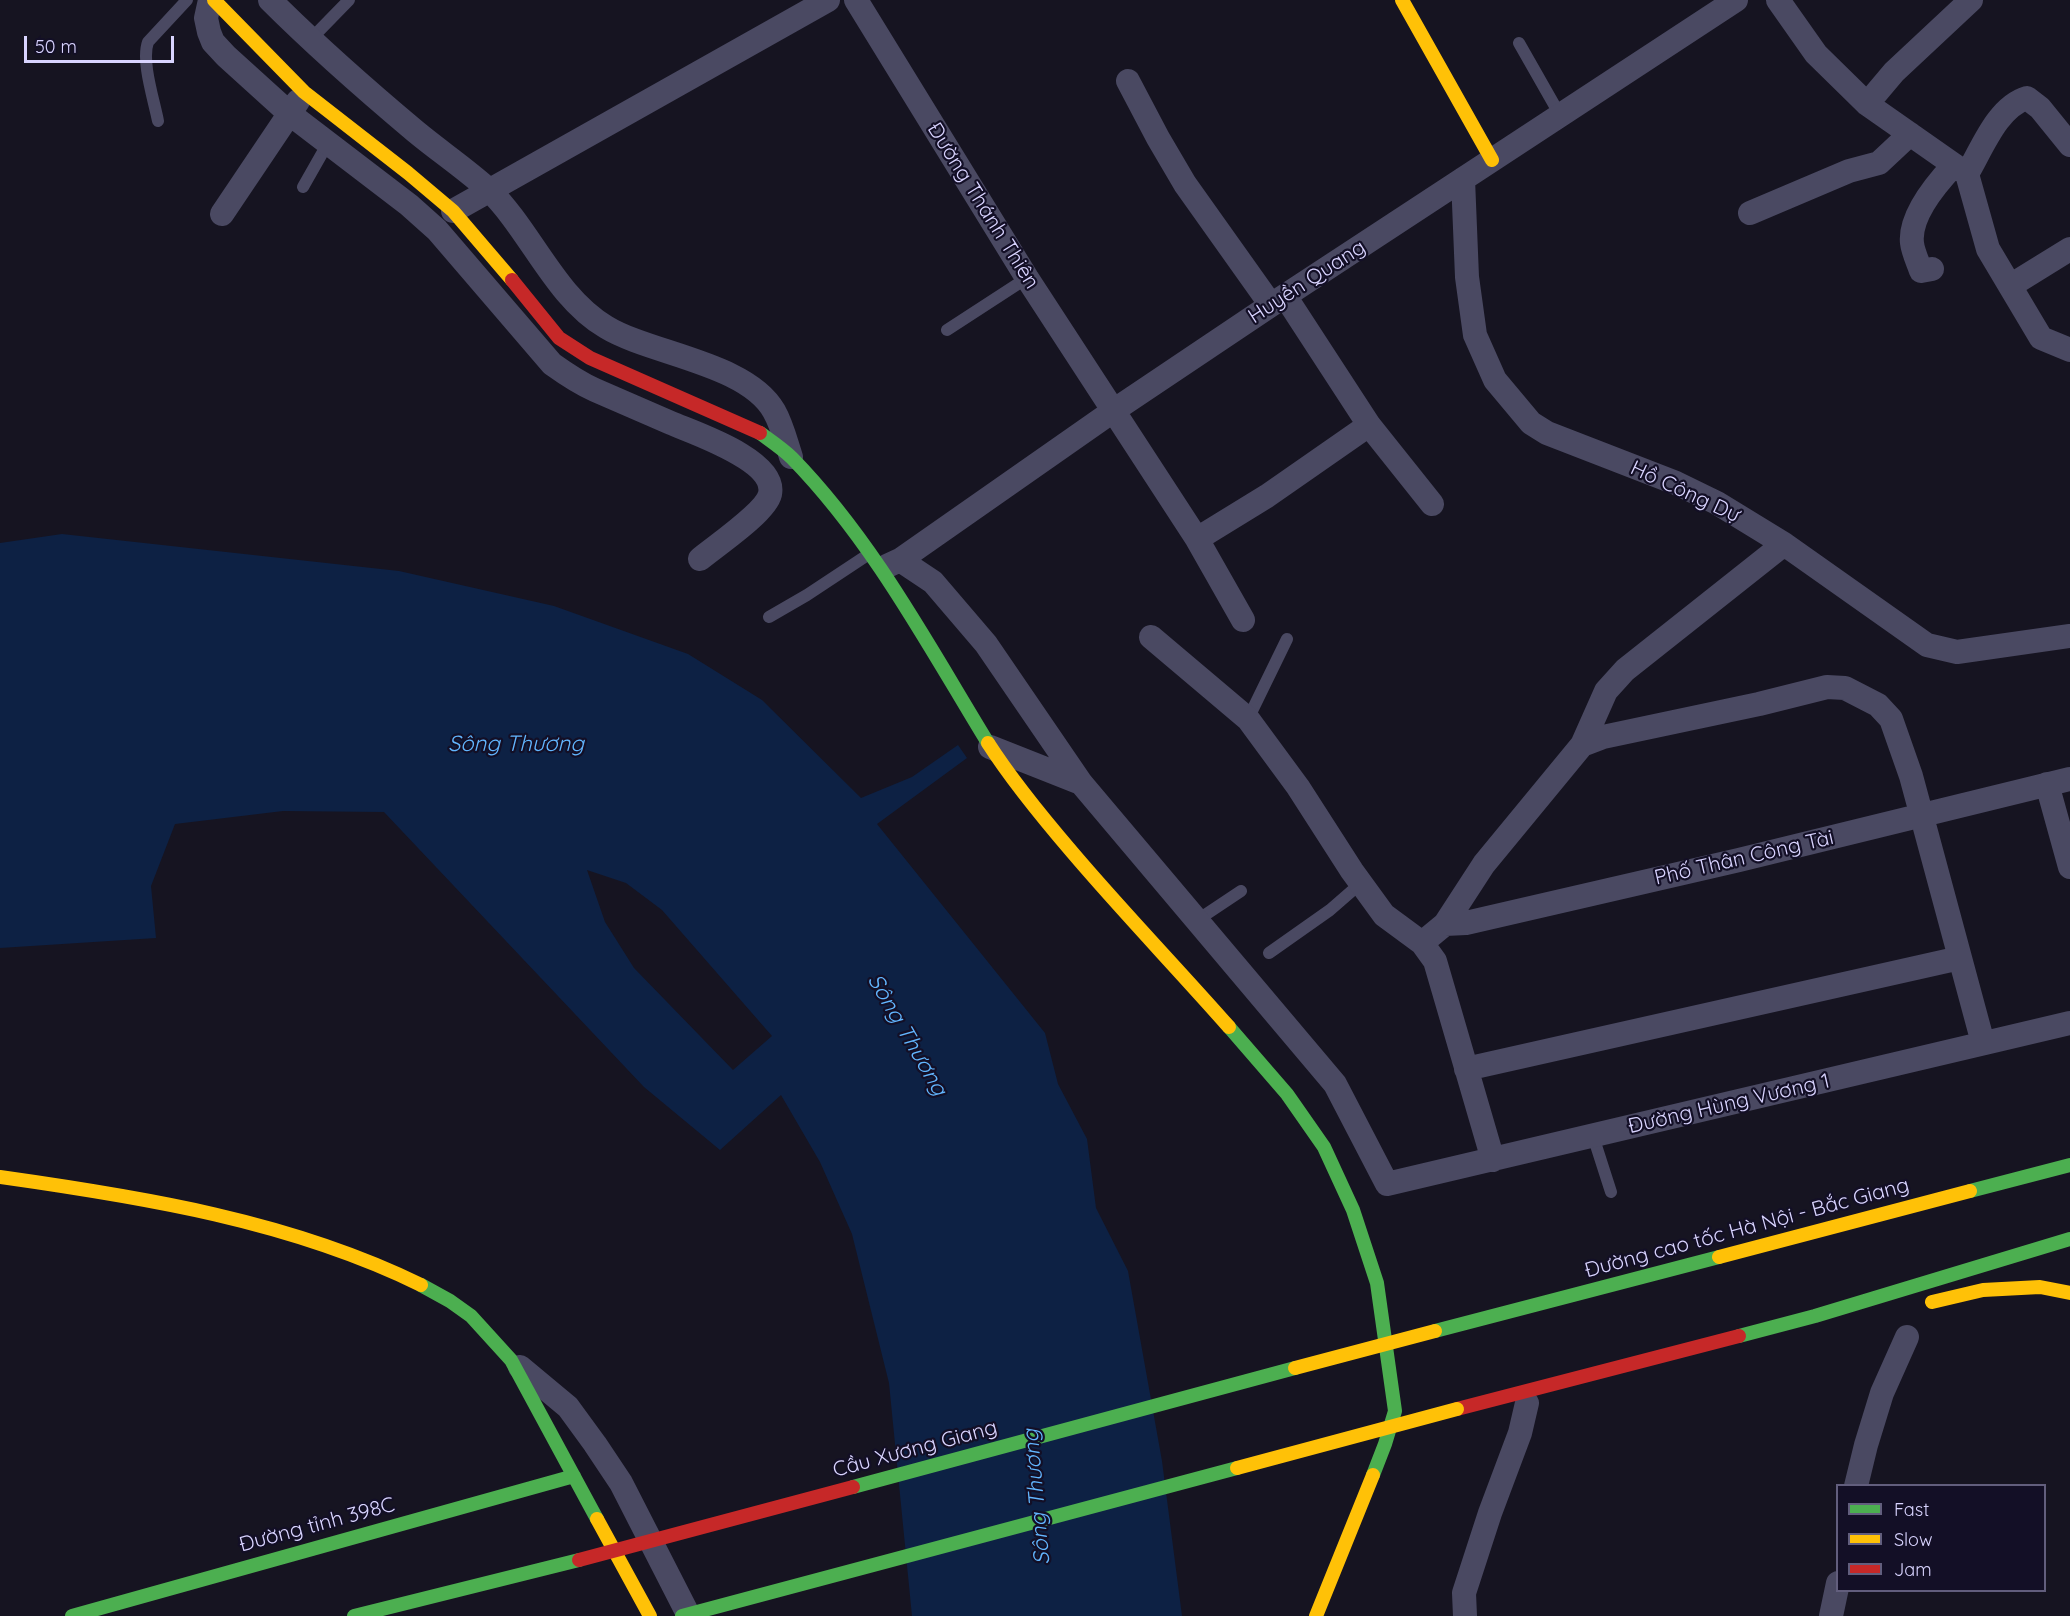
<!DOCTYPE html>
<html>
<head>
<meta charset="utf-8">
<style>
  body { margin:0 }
  #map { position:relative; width:2070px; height:1616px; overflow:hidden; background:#161421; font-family:Quicksand,sans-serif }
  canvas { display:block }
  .legend { position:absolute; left:1836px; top:1484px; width:210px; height:108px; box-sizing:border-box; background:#130f26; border:2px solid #625e7d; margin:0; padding:8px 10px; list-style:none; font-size:18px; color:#d9d4ff }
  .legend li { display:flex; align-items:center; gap:12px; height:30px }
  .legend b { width:30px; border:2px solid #625e7d }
  .scale { position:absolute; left:24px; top:36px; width:150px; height:27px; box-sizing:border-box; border:3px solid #d9d4ff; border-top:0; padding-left:8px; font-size:18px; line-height:21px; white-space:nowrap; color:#d9d4ff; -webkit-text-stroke:4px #130f26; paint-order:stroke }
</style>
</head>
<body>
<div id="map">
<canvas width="2070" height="1616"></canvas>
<ul class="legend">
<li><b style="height:8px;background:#4caf50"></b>Fast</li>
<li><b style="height:8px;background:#ffc107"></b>Slow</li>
<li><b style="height:8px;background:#c62828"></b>Jam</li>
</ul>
<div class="scale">50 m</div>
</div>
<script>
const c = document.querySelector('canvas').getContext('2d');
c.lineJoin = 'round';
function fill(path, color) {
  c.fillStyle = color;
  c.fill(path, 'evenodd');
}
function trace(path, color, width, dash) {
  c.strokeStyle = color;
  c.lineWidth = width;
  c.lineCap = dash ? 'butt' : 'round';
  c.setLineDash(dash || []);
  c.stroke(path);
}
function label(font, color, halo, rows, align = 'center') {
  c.font = font + ' Quicksand,sans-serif';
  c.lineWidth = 4.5;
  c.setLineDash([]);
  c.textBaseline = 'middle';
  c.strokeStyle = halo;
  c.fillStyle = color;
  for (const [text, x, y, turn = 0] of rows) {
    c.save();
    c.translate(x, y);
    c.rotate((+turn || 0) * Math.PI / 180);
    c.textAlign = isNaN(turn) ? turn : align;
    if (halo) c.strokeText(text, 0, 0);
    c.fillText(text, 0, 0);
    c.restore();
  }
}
fill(new Path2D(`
  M62 534 399 571 554 606 688 654 762 700 861 798 912 777 958 745 967 758 877 824 1045 1033 1058 1084 1087 1139 1096 1208 1128 1271 1162 1461 1182 1616H912L889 1383 852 1234 820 1162 781 1095 720 1150 644 1087 384 812 283 811 175 824 151 886 156 938 0 948V543ZM587 870 626 883 662 910 772 1036 733 1070 634 968 605 922Z`), '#0d2144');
trace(new Path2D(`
  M310 40 349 0
  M1519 43 1560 115
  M158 121C154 100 141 61 148 42L187 0
  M303 187 328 143
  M947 330 1027 278
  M769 617 807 595 869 554
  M1248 719 1287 639
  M1196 921 1241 891
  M1269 953 1330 910 1361 883
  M1593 1136 1611 1192`), '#4a4962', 12);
trace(new Path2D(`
  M210 0 206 18 209 32 213 42 226 56 290 114 409 205 437 230 552 364C566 374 579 383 595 390 620 401 646 412 671 423 694 433 777 460 770 494 766 512 717 545 700 559
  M270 0C316 46 365 89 415 131 439 151 466 169 489 190 531 231 555 297 606 327 650 354 747 363 774 411 782 425 786 442 791 457
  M856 0 1027 278 1197 539 1243 620
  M1778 0 1816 54 1867 104 1967 174 1988 249 2041 338 2070 350
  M1128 81 1158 138 1185 184 1271 305
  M1867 104 1894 72 1971 0
  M1967 174C1982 149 1997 107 2027 98L2040 108 2070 145
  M1463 179 1467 277 1475 335 1495 380 1531 423 1547 433 1676 483 1717 503 1784 544 1927 645 1957 652 2070 636
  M453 211 828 0
  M1750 213 1849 171 1879 163 1910 134
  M222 214 298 101
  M1932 269 1921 271C1918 262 1913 252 1912 243 1909 216 1937 183 1954 165
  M2010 286 2070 249
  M1285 296 1369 425 1432 504
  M1197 539 1267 496 1369 425
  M900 560 933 582 986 644 1081 783 1335 1084 1387 1184 2070 1023
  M887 566 900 560 1113 411 1271 305 1736 0
  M1151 637 1248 719 1298 787 1352 871 1384 915 1422 943 1435 961 1493 1160
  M1582 745 1606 691 1625 670 1784 544
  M990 747 1081 783
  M2047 784 2070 867
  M1445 924 1484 864 1582 745 1603 737 1759 704 1827 687 1845 688 1878 705 1891 719 1911 776 1983 1043
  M1422 943 1445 924 1466 923 1739 860 2070 779
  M1466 1069 1960 958
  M520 1367 568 1407 595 1444 621 1483 689 1616
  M1856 1486 1866 1445 1882 1393 1907 1337
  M1465 1616 1464 1593 1490 1513 1520 1433 1527 1403
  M1831 1616 1838 1583`), '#4a4962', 24);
trace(new Path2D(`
  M760 433C771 441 783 449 792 458 873 541 928 645 988 743
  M1229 1027 1287 1094 1324 1147 1353 1210 1377 1283 1395 1411 1385 1444 1373 1475
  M1970 1191 2070 1165
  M421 1285 450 1301 471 1316 511 1360 597 1519
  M1435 1331 1719 1257
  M1739 1336 1815 1316 2070 1239
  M72 1616 574 1476
  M354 1616 579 1560`), '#4caf50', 14);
trace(new Path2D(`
  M214 0 304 92 408 173 453 211 512 280
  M1402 0 1492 160
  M988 743C1013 782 1042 817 1072 852 1123 912 1177 968 1229 1027
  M0 1177C142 1197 291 1221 421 1285
  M1719 1257 1970 1191
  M1932 1302 1983 1290 2040 1287 2070 1293
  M597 1519 650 1616
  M1316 1616 1373 1475`), '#ffc107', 14);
trace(new Path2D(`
  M512 280 559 338 590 358 760 433
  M1457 1409 1739 1336`), '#c62828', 14);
trace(new Path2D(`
  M853 1487 1295 1368
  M682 1616 1237 1468`), '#4caf50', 14);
trace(new Path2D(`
  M1295 1368 1435 1331
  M1237 1468 1457 1409`), '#ffc107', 14);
trace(new Path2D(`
  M579 1560 853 1487`), '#c62828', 14);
label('21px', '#d9d4ff', '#130f26', [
  ["Đường Thánh Thiên",983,206,58],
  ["Huyền Quang",1307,282,-33],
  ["Hồ Công Dự",1685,492,25],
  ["Phố Thân Công Tài",1744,858,-13],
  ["Đường Hùng Vương 1",1729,1104,-13],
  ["Đường cao tốc Hà Nội - Bắc Giang",1747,1228,-15],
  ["Cầu Xương Giang",915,1449,-15],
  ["Đường tỉnh 398C",317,1525,-15]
]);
label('italic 22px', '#62b6ff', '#130f26', [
  ["Sông Thương",516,744],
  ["Sông Thương",907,1035,60],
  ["Sông Thương",1037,1497,-95]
]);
</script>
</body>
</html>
